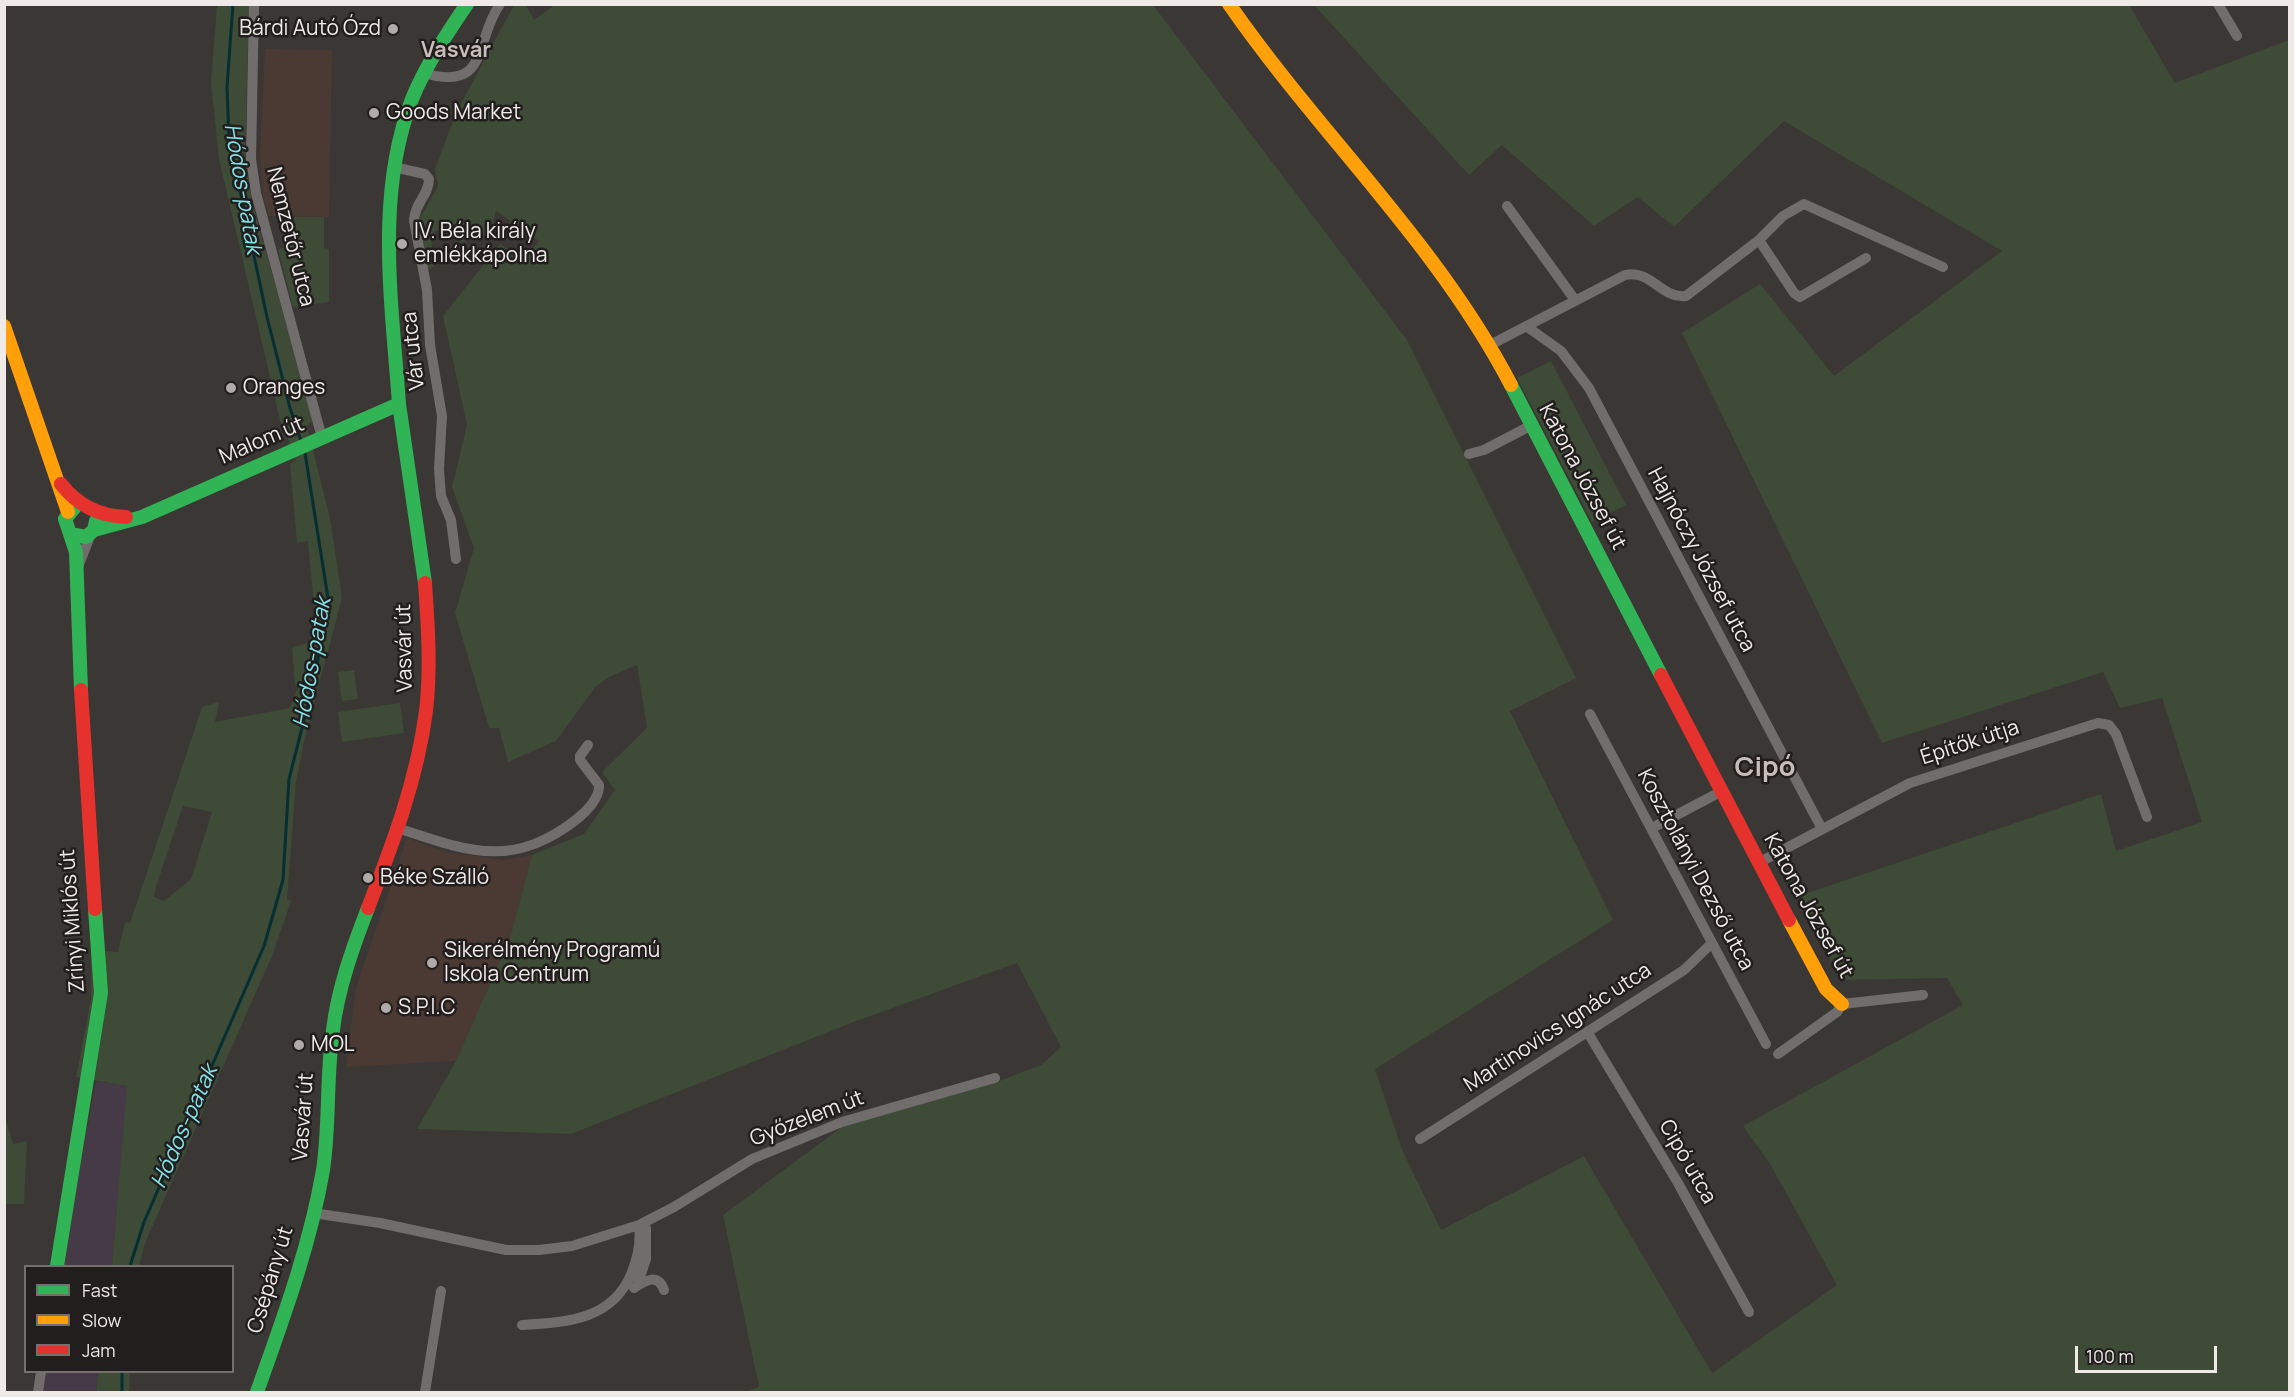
<!DOCTYPE html>
<html>
<head>
<meta charset="utf-8">
<style>
  body { margin:0 }
  #map { position:relative; width:2294px; height:1397px; overflow:hidden; background:#3b3735; font-family:Manrope,sans-serif }
  canvas { display:block }
  .frame { position:absolute; inset:0; border:6px solid #efeae8; pointer-events:none }
  .legend { position:absolute; left:24px; top:1265px; width:210px; height:108px; box-sizing:border-box; background:#211e1d; border:2px solid #73706e; margin:0; padding:8px 10px; list-style:none; font-size:18px; color:#efeae8 }
  .legend li { display:flex; align-items:center; gap:12px; height:30px }
  .legend b { width:30px; border:2px solid #73706e }
  .scale { position:absolute; left:2075px; top:1346px; width:142px; height:27px; box-sizing:border-box; border:3px solid #efeae8; border-top:0; padding-left:8px; font-size:18px; line-height:21px; white-space:nowrap; color:#efeae8; -webkit-text-stroke:4px #211e1d; paint-order:stroke }
</style>
</head>
<body>
<div id="map">
<canvas width="2294" height="1397"></canvas>
<div class="frame"></div>
<ul class="legend">
<li><b style="height:8px;background:#30b455"></b>Fast</li>
<li><b style="height:8px;background:#ff9f0a"></b>Slow</li>
<li><b style="height:8px;background:#e5322d"></b>Jam</li>
</ul>
<div class="scale">100 m</div>
</div>
<script>
const c = document.querySelector('canvas').getContext('2d');
c.lineJoin = 'round';
function fill(path, color) {
  c.fillStyle = color;
  c.fill(path, 'evenodd');
}
function trace(path, color, width, dash) {
  c.strokeStyle = color;
  c.lineWidth = width;
  c.lineCap = dash ? 'butt' : 'round';
  c.setLineDash(dash || []);
  c.stroke(path);
}
function label(font, color, halo, rows, align = 'center') {
  c.font = font + ' Manrope,sans-serif';
  c.lineWidth = 5;
  c.setLineDash([]);
  c.textBaseline = 'middle';
  c.strokeStyle = halo;
  c.fillStyle = color;
  for (const [text, x, y, turn = 0] of rows) {
    c.save();
    c.translate(x, y);
    c.rotate((+turn || 0) * Math.PI / 180);
    c.textAlign = isNaN(turn) ? turn : align;
    if (halo) c.strokeText(text, 0, 0);
    c.fillText(text, 0, 0);
    c.restore();
  }
}
fill(new Path2D(`
  M96 1081 128 1086 112 1266H62Z
  M43 1372H99L96 1392H39Z`), '#453a46');
fill(new Path2D(`
  M265 49 332 50 329 217 269 216 263 196 260 158Z
  M407 838 446 852 504 860 532 855 510 938 456 1061 346 1067 356 988Z`), '#4b3a34');
fill(new Path2D(`
  M556 4 1153 5 1407 340 1576 678 1510 711 1613 920 1375 1069 1403 1152 1441 1230 1584 1156 1712 1373 1837 1285 1770 1164 1743 1126 1963 1005 1947 978 1841 980 1799 896 2101 794 2116 851 2202 822 2162 698 2120 708 2103 672 1882 743 1682 333 1760 284 1834 376 2002 251 1784 121 1674 227 1638 197 1594 226 1502 145 1469 175 1314 5H2129L2175 83 2289 40V1392H744L759 1387 723 1215 842 1127 989 1085 1041 1065 1061 1047 1017 963 851 1023 571 1134 417 1129 456 1061 510 938 532 855 584 834 615 790 602 772 647 728 637 665 611 676 596 686 556 741 508 762 499 728H489L455 613 474 548 452 487 467 425 443 316 500 244 524 260 539 241 496 211 490 234 461 243 453 228 435 231 431 239 434 266 428 271 419 220 438 186 435 169 456 113 514 5H526L534 20Z
  M217 5H249L245 155 252 202 313 420 307 426 330 518 342 598 305 737 296 782 287 899 291 901 272 956 145 1243 139 1266H112L127 1086 76 1077 91 999V950L118 952 125 922 130 923 202 707 219 702 215 722 290 708 299 685H295L292 648 309 642 315 617 308 541 297 543 290 464 296 461 287 436 284 437 219 159 211 83ZM183 806 212 812 191 879 164 901 154 897 156 887Z
  M284 217H324V248L329 249V302L293 307 278 249 283 248Z
  M1551 361 1626 505 1592 522 1517 378Z
  M354 670 358 699 342 701 338 672Z
  M400 703 404 733 342 742 338 712Z
  M4 1112 13 1144 27 1141 24 1204H5Z
  M99 1372H130L129 1392H96Z`), '#3d4b37');
trace(new Path2D(`
  M233 4 227 87 229 139 267 317 290 408 301 441
  M130 1266 144 1222 264 946 283 880 289 779 315 677 328 598 305 453
  M122 1392V1372`), '#052f32', 3);
trace(new Path2D(`
  M254 4 251 159 256 193 322 438
  M2218 4 2237 36
  M423 73C490 92 473 43 500 4
  M393 167 425 174 429 179C429 195 414 204 414 221L427 290 430 345 442 416 439 469 441 496 451 520 456 559
  M1507 206 1575 300
  M1759 240 1794 293 1800 297 1866 258
  M1526 326 1561 351 1589 388 1822 829
  M1490 345 1625 275C1651 269 1661 299 1686 296L1759 240 1783 216 1804 204 1943 267
  M1469 454 1484 450 1532 425
  M78 567 91 534
  M1590 714 1766 1044
  M397 828C467 851 512 870 577 819 586 812 600 798 599 785L580 760V756L588 745
  M1652 828 1722 791
  M1760 862 1910 783 2098 723 2109 725 2116 734 2147 817
  M1588 1033 1678 1183 1749 1312
  M1778 1054 1837 1012 1842 1004 1923 995
  M1420 1139 1684 970 1712 943
  M313 1213 380 1223 506 1250H539L572 1246 639 1225 674 1207 752 1159 842 1122 995 1078
  M637 1286 646 1259V1228
  M634 1288C646 1280 658 1273 664 1290
  M522 1325C568 1322 613 1320 632 1272 638 1257 641 1241 639 1225
  M38 1392 41 1372
  M425 1392 441 1291`), '#716d6c', 10);
trace(new Path2D(`
  M1511 385 1661 675
  M399 404C392 304 375 195 412 99 426 65 446 35 467 4
  M75 507 65 519 70 534 86 537 94 530 96 521
  M94 530 142 517 399 404 425 583
  M70 534 76 552 81 690
  M57 1266 101 993 95 909
  M257 1392C283 1319 310 1246 323 1170 330 1124 326 1076 333 1030 338 988 353 947 368 908`), '#30b455', 14);
trace(new Path2D(`
  M1229 4C1319 134 1437 243 1511 385
  M4 326 68 512
  M1789 920 1826 989 1842 1004`), '#ff9f0a', 14);
trace(new Path2D(`
  M61 484C78 506 99 516 126 517
  M1661 675 1789 920
  M81 690 95 909
  M368 908C393 843 417 780 426 711 431 669 428 626 425 583`), '#e5322d', 14);
for (const [x, y, r, color] of [
  [393,29,6,"#b0aba9"],
  [374,113,6,"#b0aba9"],
  [402,244,6,"#b0aba9"],
  [231,388,6,"#b0aba9"],
  [368,878,6,"#b0aba9"],
  [432,963,6,"#b0aba9"],
  [386,1008,6,"#b0aba9"],
  [299,1045,6,"#b0aba9"]
]) {
  const dot = new Path2D();
  dot.arc(x, y, r, 0, 2 * Math.PI);
  c.fillStyle = color;
  c.fill(dot);
  trace(dot, '#211e1d', 2);
}
label('21px', '#efeae8', '#211e1d', [
  ["Bárdi Autó Ózd",381,29,"right"],
  ["Goods Market",386,113],
  ["IV. Béla király",414,232],
  ["emlékkápolna",414,256],
  ["Oranges",243,388],
  ["Béke Szálló",380,878],
  ["Sikerélmény Programú",444,951],
  ["Iskola Centrum",444,975],
  ["S.P.I.C",398,1008],
  ["MOL",311,1045]
], 'left');
label('21px', '#efeae8', '#211e1d', [
  ["Nemzetőr utca",290,237,76],
  ["Vár utca",414,351,-96],
  ["Malom út",262,441,-23],
  ["Katona József út",1582,477,62],
  ["Hajnóczy József utca",1701,560,62],
  ["Vasvár út",405,648,-91],
  ["Építők útja",1970,743,-18],
  ["Kosztolányi Dezső utca",1695,870,62],
  ["Katona József út",1808,906,61],
  ["Zrínyi Miklós út",73,921,-94],
  ["Martinovics Ignác utca",1558,1028,-33],
  ["Vasvár út",304,1117,-86],
  ["Győzelem út",807,1119,-21],
  ["Cipó utca",1687,1162,60],
  ["Csépány út",271,1280,-73]
]);
label('bold 22px', '#c7beba', '#211e1d', [
  ["Vasvár",456,51]
]);
label('italic 22px', '#84e0e7', '#211e1d', [
  ["Hódos-patak",242,189,80],
  ["Hódos-patak",313,663,-80],
  ["Hódos-patak",185,1127,-66]
]);
label('bold 27px', '#c7beba', '#211e1d', [
  ["Cipó",1765,768]
]);
</script>
</body>
</html>
